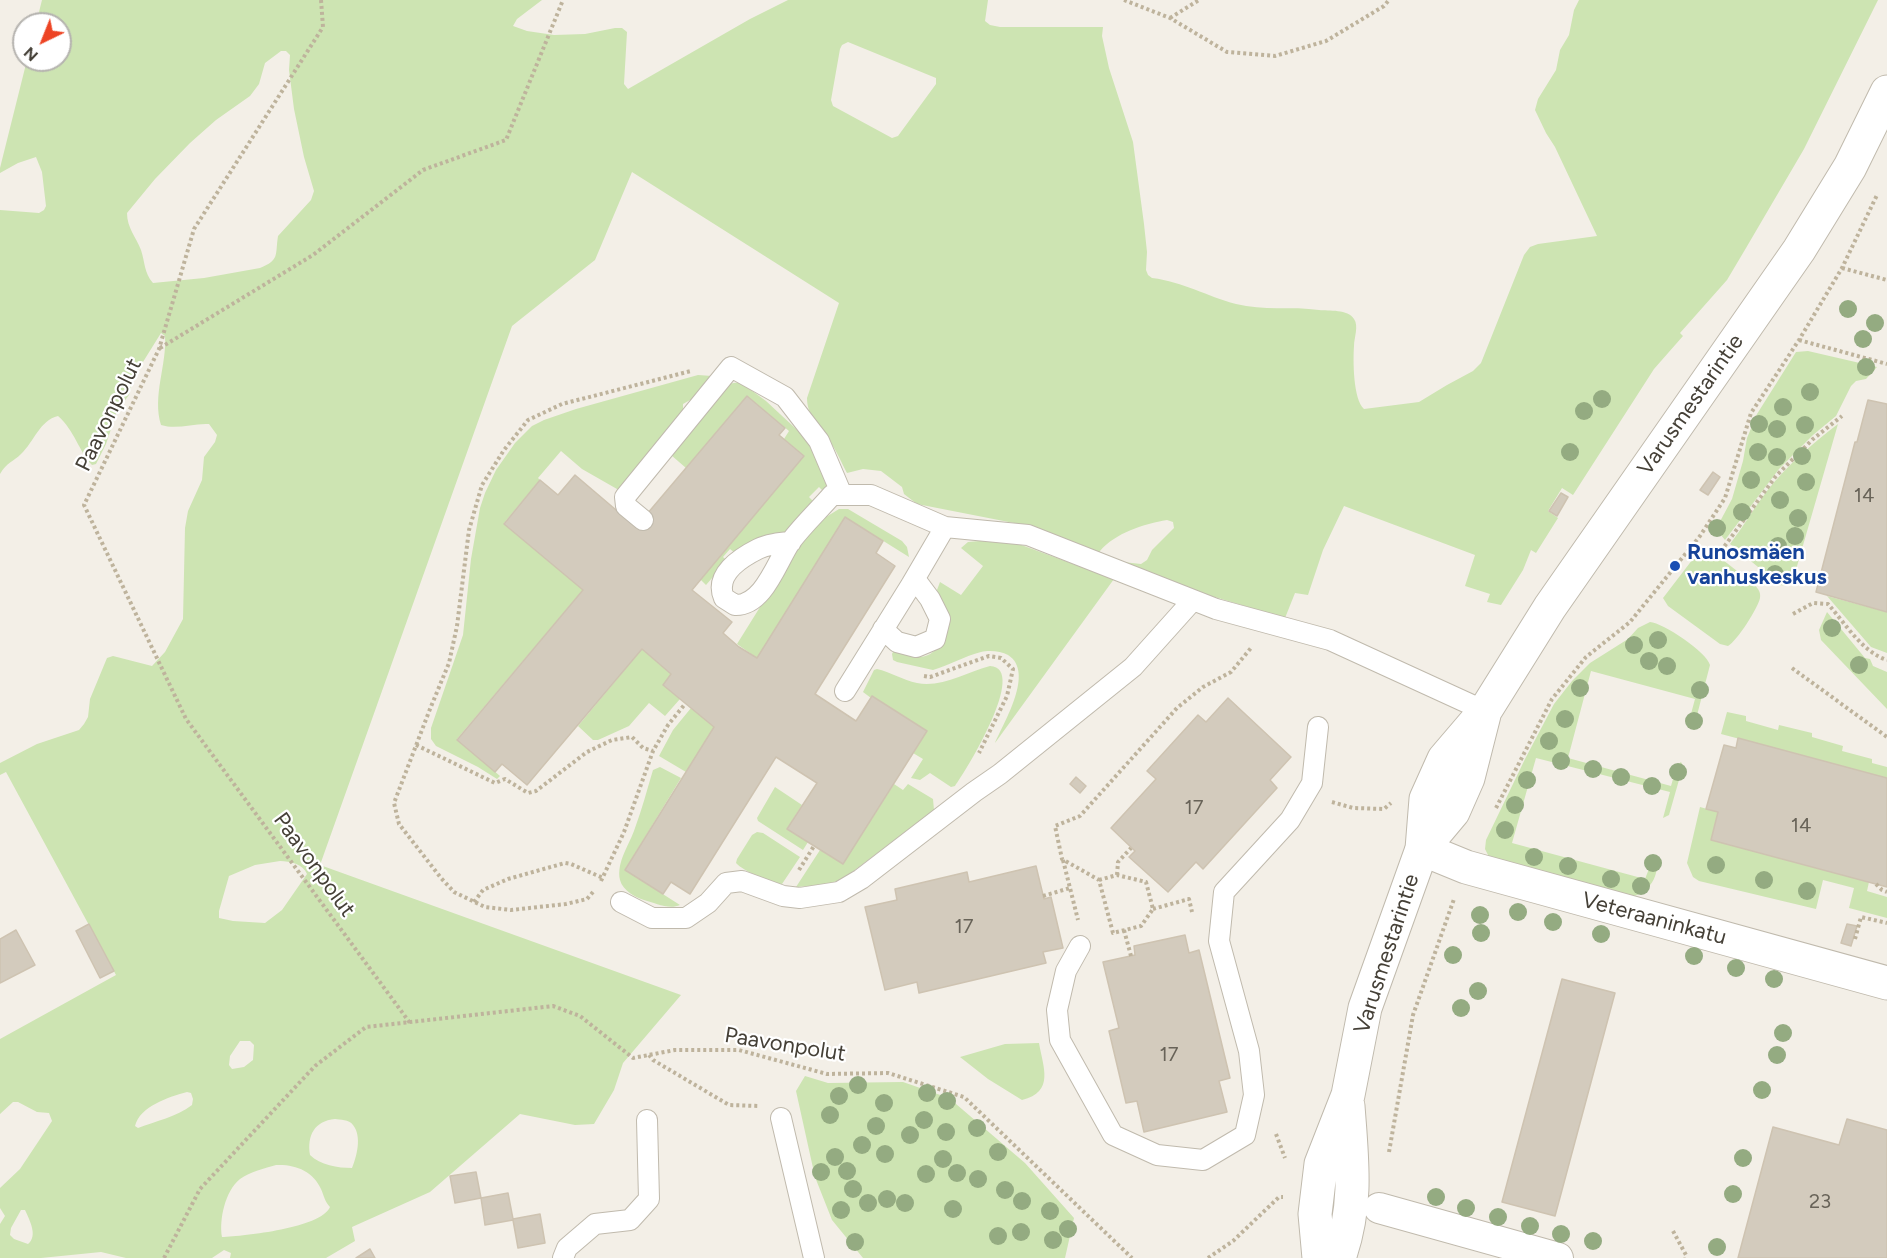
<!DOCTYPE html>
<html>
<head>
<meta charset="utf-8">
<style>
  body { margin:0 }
  #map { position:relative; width:1887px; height:1258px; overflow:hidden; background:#f3efe7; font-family:Figtree,sans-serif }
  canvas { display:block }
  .north { position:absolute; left:12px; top:12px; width:60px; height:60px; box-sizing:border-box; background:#fff; border:2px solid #b5b3af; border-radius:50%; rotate:223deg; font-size:16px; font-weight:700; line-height:24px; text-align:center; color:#454037 }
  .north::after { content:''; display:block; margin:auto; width:21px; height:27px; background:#ed4424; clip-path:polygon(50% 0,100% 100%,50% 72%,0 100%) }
</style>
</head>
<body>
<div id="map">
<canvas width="1887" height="1258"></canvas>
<div class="north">N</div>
</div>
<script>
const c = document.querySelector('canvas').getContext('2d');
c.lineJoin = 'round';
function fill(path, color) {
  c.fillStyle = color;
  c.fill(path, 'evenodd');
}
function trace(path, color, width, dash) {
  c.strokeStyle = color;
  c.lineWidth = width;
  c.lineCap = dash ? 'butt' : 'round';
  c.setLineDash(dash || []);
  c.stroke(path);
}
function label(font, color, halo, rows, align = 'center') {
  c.font = font + ' Figtree,sans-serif';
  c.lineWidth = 4.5;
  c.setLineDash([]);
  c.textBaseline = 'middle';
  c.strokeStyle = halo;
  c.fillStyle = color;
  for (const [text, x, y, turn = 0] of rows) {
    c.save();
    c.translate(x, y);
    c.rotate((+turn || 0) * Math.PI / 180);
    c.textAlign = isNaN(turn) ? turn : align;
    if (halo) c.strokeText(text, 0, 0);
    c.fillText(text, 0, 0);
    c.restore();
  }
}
fill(new Path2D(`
  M42 0H542L517 19 513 26 527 31 554 35 585 34 615 28H622L627 32 624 84 628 89 750 19 788 0H988L985 21 990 25 1000 27H1103L1102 36 1109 68 1133 142 1144 224 1147 252 1146 270 1148 275 1152 278C1184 282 1206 296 1236 304 1263 311 1292 306 1319 310 1329 311 1348 309 1354 319 1359 326 1354 338 1354 346 1353 360 1353 399 1364 409L1419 402 1447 385 1473 371 1481 363 1524 255 1530 247 1538 244 1597 236 1555 147 1546 133 1535 110 1538 99 1556 70 1560 50 1569 35 1574 10 1579 0H1878L1804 149 1746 248 1727 280 1680 333 1683 336 1654 369 1573 495 1562 488 1548 511 1558 518 1536 553 1531 550 1523 570 1501 605 1487 602 1490 594 1465 586 1475 555 1344 506 1323 550 1308 595 1295 593 1285 618 1208 595 1019 524 917 504 904 494 902 487 881 471 863 469 847 473C841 462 836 449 828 439 819 425 807 416 807 398L839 303 632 172 595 260 512 326 320 865 681 995 623 1063 614 1090 594 1124 575 1125 520 1114 430 1192 352 1227 355 1241 326 1258H230L231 1253 224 1250 212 1258H126L101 1252 41 1258H0V1224L5 1216 0 1208V1188L20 1169 52 1121 49 1113 37 1112 18 1102H13L0 1114V1039L116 975 6 772 0 775V763L37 744 79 730 84 724 88 717 90 699 107 658 113 656 152 666 165 652 183 619 185 528 188 511 202 480 204 457 215 442 217 435 209 424C193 423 177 430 161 425 152 396 167 365 165 336L161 333 133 378 129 395 117 411 106 444 96 464 92 465C78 450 75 431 58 416 40 420 34 442 21 454 13 462 7 462 0 474V210L39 213 44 210 46 206 42 172 36 157 18 163 0 173V168L27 60H60V24H36ZM848 42 936 78V84L898 136 892 138 833 106 831 100 840 49 842 45ZM281 51H286L290 55 289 70 294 109 304 157 314 191 311 200 278 236C275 255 280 260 260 268L204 278 153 283C144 273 145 262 141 250 136 237 127 228 127 213L155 179 190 143 216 120 250 96 259 84 265 63ZM1167 520 1173 522 1174 528 1152 550 1147 560 1141 564 1123 562 1100 554V551C1115 533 1144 524 1167 520ZM280 861C290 861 303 864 307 874L282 910 265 923 233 921 219 918V911L229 876 255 865ZM240 1041H250L254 1045 253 1060 244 1067 232 1069 229 1065 230 1056ZM187 1092 191 1093 193 1099 192 1105C176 1117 156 1121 138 1128L135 1126C140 1106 169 1097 187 1092ZM335 1119C340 1120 349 1119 353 1125 362 1136 357 1156 352 1168 338 1168 320 1165 310 1155 307 1136 314 1121 335 1119ZM276 1165C295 1164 313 1171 321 1189 324 1196 325 1202 330 1207 321 1228 245 1236 222 1237 219 1220 225 1191 240 1179 250 1172 265 1168 276 1165ZM21 1210H25C30 1221 38 1236 28 1244L14 1239 10 1235 11 1228Z
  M1808 351 1877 367 1866 379 1856 381 1851 386 1836 416 1813 435 1779 469 1725 540 1716 529 1732 499 1743 461 1747 438 1757 414 1796 352Z
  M698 375 712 376 695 399 690 400 683 404V417L621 490 617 489 582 469 561 451 538 478 540 480 504 523 583 590 457 739 500 776 497 779 478 767 436 746 431 739V728L463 635 471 559 480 508 485 493 496 470 515 443 532 426 544 420 576 409Z
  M740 382 766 401 808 440 827 477 826 487 822 490 819 487 809 497 814 502 788 534 735 553 730 549 723 557 727 561 706 585 700 579 804 456 784 439 789 431 747 396 686 468 671 455 728 384Z
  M1838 424 1793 580 1788 586 1780 585 1730 544C1743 527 1754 508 1767 491 1787 465 1812 444 1838 424Z
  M839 509H848L902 541 907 547 909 557 845 517 757 658 737 644 795 551 818 522Z
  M991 540 1016 543 1114 579 995 743C1004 722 1035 672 1008 655 1001 651 989 650 981 652 965 656 949 665 933 670L897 662 893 660 892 654 894 650C914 658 927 663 941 643 947 635 951 627 949 616 948 607 939 600 937 590L940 582 961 595 983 566 961 548 968 542Z
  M1699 551H1707L1714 553 1755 585C1758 589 1761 592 1760 598 1758 608 1737 641 1728 646L1720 644 1668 606 1663 598Z
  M1827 596 1887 612V653L1871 647Z
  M1827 612 1865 658 1870 659 1873 666 1887 672V709L1821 640 1819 630Z
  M1650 622C1663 623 1707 652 1710 665L1695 723 1688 725 1695 699 1591 671 1568 758 1671 786 1677 765 1681 762 1683 766 1669 815 1663 818 1670 792 1536 758 1512 843 1645 879 1654 856C1663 874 1648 895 1629 897L1489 857 1485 849 1486 840 1525 759 1554 704 1572 681 1590 663 1628 639 1638 628Z
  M642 649 671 674 663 685 680 699 665 716 649 703 629 726 598 740H593L578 726Z
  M990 666C1029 668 966 771 955 786L951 787 930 773 920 780 911 778 923 759 913 753 872 697 871 698 863 692 874 670 877 669C890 672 903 680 917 683 941 688 967 672 990 666Z
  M691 708 714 727 686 772 659 756 673 730Z
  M1727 712 1746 716V721L1778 730 1779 725 1812 733V737L1843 746 1842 751 1872 759V763L1887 767V778L1721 734Z
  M660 767 681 778 625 870 680 905C669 910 655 903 644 900 635 897 623 891 620 880 616 862 630 844 635 828 642 809 647 790 653 770Z
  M894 784 903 790 908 784 933 799 934 810 843 879 825 885 796 887 820 850 843 864Z
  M775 787 802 805 787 829 808 842 803 850 758 821 757 818Z
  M1700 807 1718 812 1711 840 1869 882 1867 891 1887 897V918L1849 908 1854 888 1823 880 1816 909 1699 881 1693 877 1687 863Z
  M757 832 763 833 800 857 782 884C771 883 743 871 736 863L737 859 752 835Z
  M1039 1043C1043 1067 1055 1092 1022 1100L988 1079 960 1057 1005 1044Z
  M805 1076 828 1083 903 1082 949 1098 1025 1163 1074 1218 1065 1258H863L832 1220 815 1177 796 1091Z`), '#cde4b2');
const building = new Path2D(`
  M747 396 785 428 779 435 804 456 692 590 732 622 723 633 739 647 757 658 845 517 883 541 876 553 895 566 815 694 856 721 872 696 927 731 843 864 787 829 817 783 776 757 690 894 671 882 663 894 625 870 714 727 663 685 671 674 642 649 527 785 502 764 495 772 457 740 583 590 504 524 540 480 558 495 575 475 636 527Z
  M1868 400 1887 404V612L1816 592 1855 442H1857Z
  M1713 472 1720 477 1708 495 1700 490Z
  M1561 493 1568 497 1557 516 1549 511Z
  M1228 698 1291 757 1270 780 1277 788 1203 869 1196 862 1168 892 1129 857 1135 851 1111 828 1156 779 1147 771 1198 715 1206 722Z
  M1738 738 1887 778V887L1711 840 1718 812 1706 809 1724 745 1736 748Z
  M1076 777 1086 786 1080 793 1070 784Z
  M1036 866 1044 899 1051 897 1063 948 1043 952 1046 963 919 993 917 982 885 990 865 907 897 900 895 889 967 872 969 882Z
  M89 924 114 971 100 978 76 931Z
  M1847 924 1857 926 1851 946 1841 943Z
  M16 930 35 965 0 983V939Z
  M1185 935 1189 953 1199 950 1230 1078 1219 1081 1227 1112 1144 1132 1137 1101 1126 1103 1109 1031 1119 1028 1103 962 1135 955 1134 946Z
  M1562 979 1615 993 1555 1216 1502 1202Z
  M1847 1119 1887 1130V1258H1738L1773 1127 1839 1145Z
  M476 1172 481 1198 508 1193 513 1219 540 1214 545 1243 518 1248 513 1220 485 1225 481 1198 455 1203 450 1176Z
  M370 1249 375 1258H356Z`);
fill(building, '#d3cbbd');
trace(building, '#cec3b1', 1.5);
const service = new Path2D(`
  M643 520 626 506 625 497 731 367 785 397 819 441 842 495
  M791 542C780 543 768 544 758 549 740 558 714 575 724 598L735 605C764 606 777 561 791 541 803 525 819 510 832 495H871L945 527 1028 535 1216 609 1330 640 1485 711
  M883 629 897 642 916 647 935 639 940 619 930 599 915 579
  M845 691 911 585 945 527
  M621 902 652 918H686L708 903 726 883 742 881 783 896 800 898 839 892 861 879 974 792 1000 774 1133 667 1193 600
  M1080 946 1066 971 1057 1010 1060 1040 1113 1135 1157 1155 1203 1160 1245 1135 1254 1095 1249 1051 1219 941 1224 892 1290 820 1312 783 1318 727
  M781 1118 814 1258
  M563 1258 567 1248 595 1224 630 1220 649 1199 647 1120`);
const pedestrian = new Path2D(`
  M1379 1208 1558 1258`);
const minor = new Path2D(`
  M1422 849 1466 867 1887 983`);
const tertiary = new Path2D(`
  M1422 849 1453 812 1468 778 1484 715
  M1319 1258 1315 1214 1321 1164 1348 1095 1365 1008 1422 849 1426 799 1444 759 1485 711 1550 607 1799 250 1850 167 1887 92
  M1339 1258C1358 1204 1352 1161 1348 1106`);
trace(service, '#c0baad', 22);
trace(pedestrian, '#c0baad', 32);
trace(minor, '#c0baad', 35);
trace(tertiary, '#c0baad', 35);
trace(new Path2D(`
  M321 0 323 27 194 229 159 349 84 505 186 719 410 1023
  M1124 0 1170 18 1227 52 1275 56 1326 41 1384 6 1389 0
  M1170 18 1199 0
  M1842 268 1887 280
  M1799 340 1887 364
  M160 348 313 255 423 170 506 140 563 0
  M1721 551 1776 476 1813 439 1842 416
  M1793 614 1813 603 1828 604C1845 623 1862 652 1887 660
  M1792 668 1887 737
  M924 676 930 677 989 656 1001 658 1013 669 1007 696 979 753
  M416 745 495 783 505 779 528 793 536 791 587 752 612 740 632 737 643 748 653 751
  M1332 802 1353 808 1384 809 1391 803
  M1496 808 1552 699 1586 657 1630 622 1700 536 1725 498 1751 413 1799 340 1842 268 1877 195
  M1063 860 1078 920
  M799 870 814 846
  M1117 875 1118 862 1131 848
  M1099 880 1117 875 1146 882 1153 909 1141 926 1113 933 1099 880 1062 859 1055 826 1080 816 1177 708 1203 687 1231 672 1251 648
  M601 881 624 832 653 751 668 725 685 704
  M1876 884 1882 890 1887 892
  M593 892 587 899 566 904 511 910 485 907 454 892 441 878 399 824 394 803 430 709 449 663 457 626 469 530 482 485 504 450 528 420 562 404 691 371
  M1043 896 1070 888
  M474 902 483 890 508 879 565 863 571 864 603 878
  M1153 909 1189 899 1192 912
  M1124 930 1131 956
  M1855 939 1861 917 1887 923
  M649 1055 653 1060 729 1105 758 1106
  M1276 1134 1285 1158
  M1389 1152 1413 1015 1454 899
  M1673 1231 1686 1255 1685 1258
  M164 1258 200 1189 315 1066 366 1027 553 1006 580 1016 633 1058 675 1050H739L827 1074 888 1073 964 1097 1132 1258
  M1208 1258 1233 1241 1279 1197H1283`), '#beb39c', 4, [3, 3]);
trace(service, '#fff', 20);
trace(pedestrian, '#fff', 30);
trace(minor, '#fff', 33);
trace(tertiary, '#fff', 33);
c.fillStyle = '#94ab81';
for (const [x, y] of [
  [1848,309],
  [1875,323],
  [1863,339],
  [1866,367],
  [1810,392],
  [1602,399],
  [1783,407],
  [1584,411],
  [1759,424],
  [1805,425],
  [1777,429],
  [1570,452],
  [1758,452],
  [1802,456],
  [1777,457],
  [1751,480],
  [1806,482],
  [1780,500],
  [1742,512],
  [1798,518],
  [1717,528],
  [1795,536],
  [1778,546],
  [1775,574],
  [1832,628],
  [1658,640],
  [1634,645],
  [1649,661],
  [1859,665],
  [1667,666],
  [1580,688],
  [1700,690],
  [1565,719],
  [1694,721],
  [1549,741],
  [1561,761],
  [1593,769],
  [1678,772],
  [1621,777],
  [1527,780],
  [1652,786],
  [1515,805],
  [1505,830],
  [1534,857],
  [1653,863],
  [1716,865],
  [1568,866],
  [1611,879],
  [1764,880],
  [1641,886],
  [1807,891],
  [1518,912],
  [1480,915],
  [1553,922],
  [1481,933],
  [1601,934],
  [1453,955],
  [1694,956],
  [1736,968],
  [1774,979],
  [1478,991],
  [1461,1008],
  [1783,1033],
  [1777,1055],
  [858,1085],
  [1762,1090],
  [927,1093],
  [839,1096],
  [947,1101],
  [884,1103],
  [830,1115],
  [924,1120],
  [876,1126],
  [977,1128],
  [946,1132],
  [910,1135],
  [862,1145],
  [998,1152],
  [885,1154],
  [835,1157],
  [1743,1158],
  [943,1159],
  [847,1171],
  [821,1172],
  [957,1173],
  [926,1174],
  [978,1179],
  [853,1189],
  [1005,1190],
  [1733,1194],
  [1436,1197],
  [887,1199],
  [1022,1201],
  [868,1203],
  [905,1203],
  [1466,1208],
  [953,1209],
  [841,1210],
  [1050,1211],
  [1498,1217],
  [1530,1226],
  [1068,1229],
  [1021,1232],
  [1561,1234],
  [998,1236],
  [1053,1240],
  [1593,1241],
  [855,1242],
  [1717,1247]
]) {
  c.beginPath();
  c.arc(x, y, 9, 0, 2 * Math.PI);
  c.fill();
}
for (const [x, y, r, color] of [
  [1675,566,6,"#1a4fb4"]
]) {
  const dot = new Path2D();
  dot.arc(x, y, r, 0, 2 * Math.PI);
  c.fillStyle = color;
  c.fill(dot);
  trace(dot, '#fff', 2);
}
label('20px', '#686358', null, [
  ["14",1864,496],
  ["17",1194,808],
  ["14",1801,826],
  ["17",964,927],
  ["17",1169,1055],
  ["23",1820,1202]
]);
label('22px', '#454037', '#fff', [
  ["Varusmestarintie",1691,405,-55],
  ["Paavonpolut",109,415,-64],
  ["Paavonpolut",314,865,54],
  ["Veteraaninkatu",1654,919,15],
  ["Varusmestarintie",1387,954,-72],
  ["Paavonpolut",785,1045,9]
]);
label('bold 22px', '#164399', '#fff', [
  ["Runosmäen",1687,553],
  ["vanhuskeskus",1687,578]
], 'left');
</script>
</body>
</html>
